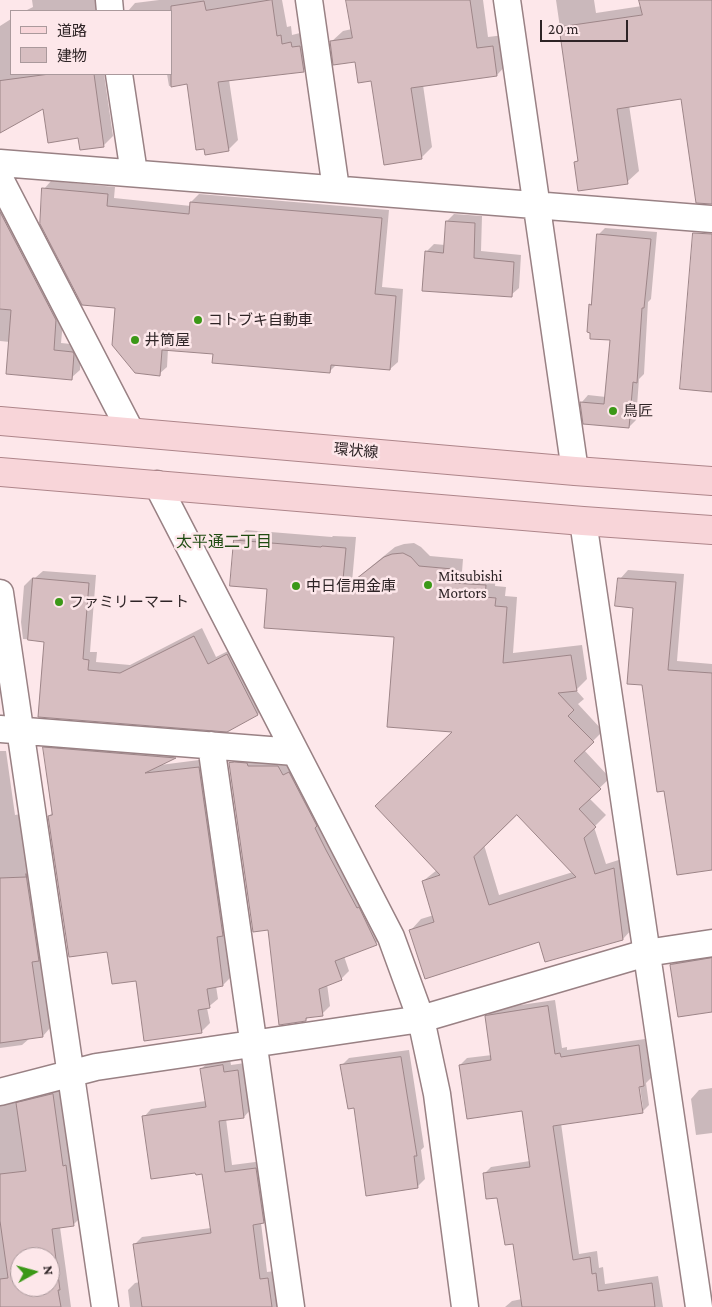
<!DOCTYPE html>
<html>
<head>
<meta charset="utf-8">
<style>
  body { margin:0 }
  #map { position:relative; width:712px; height:1307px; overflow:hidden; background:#fde7ea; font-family:"Crimson Pro","Noto Sans JP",serif }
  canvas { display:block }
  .legend { position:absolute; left:10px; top:10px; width:162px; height:65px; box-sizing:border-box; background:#fde7ea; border:1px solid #aa999c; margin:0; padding:6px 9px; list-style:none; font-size:15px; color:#2e2426 }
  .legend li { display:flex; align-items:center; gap:10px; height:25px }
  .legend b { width:25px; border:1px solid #aa999c }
  .north { position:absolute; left:10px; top:1247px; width:50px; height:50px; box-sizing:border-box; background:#fde7ea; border:1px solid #aa999c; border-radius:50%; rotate:83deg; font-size:14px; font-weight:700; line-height:20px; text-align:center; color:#2e2426 }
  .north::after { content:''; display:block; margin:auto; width:18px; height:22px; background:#3b9817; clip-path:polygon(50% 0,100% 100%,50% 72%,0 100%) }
  .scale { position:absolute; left:540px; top:20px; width:88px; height:22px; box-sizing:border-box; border:2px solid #2e2426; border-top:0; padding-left:6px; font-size:15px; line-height:18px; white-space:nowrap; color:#2e2426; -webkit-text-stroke:4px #fde7ea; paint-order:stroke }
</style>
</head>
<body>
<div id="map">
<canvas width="712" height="1307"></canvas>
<ul class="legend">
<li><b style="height:6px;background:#f8d5d9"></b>道路</li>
<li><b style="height:14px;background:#d7bec1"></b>建物</li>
</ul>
<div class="north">N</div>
<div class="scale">20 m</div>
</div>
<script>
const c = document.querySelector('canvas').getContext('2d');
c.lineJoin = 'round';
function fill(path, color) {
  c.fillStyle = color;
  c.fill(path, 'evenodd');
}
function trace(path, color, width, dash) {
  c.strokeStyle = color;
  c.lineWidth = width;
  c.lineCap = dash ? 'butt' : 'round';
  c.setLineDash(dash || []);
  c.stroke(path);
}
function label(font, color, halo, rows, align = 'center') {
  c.font = font + ' "Crimson Pro","Noto Sans JP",serif';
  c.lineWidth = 5;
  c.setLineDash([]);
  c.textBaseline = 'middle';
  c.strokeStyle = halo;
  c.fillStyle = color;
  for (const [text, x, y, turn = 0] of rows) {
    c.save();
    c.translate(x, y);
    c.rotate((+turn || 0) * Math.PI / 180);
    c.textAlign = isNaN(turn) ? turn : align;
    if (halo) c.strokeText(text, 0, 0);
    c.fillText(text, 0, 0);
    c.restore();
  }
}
fill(new Path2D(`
  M32 0H104L109 11H25L33 7Z
  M159 0H282L287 27 291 26 292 35 300 33 301 38 310 37 313 61 304 70 229 80 238 140 228 150 188 83 169 86 167 74H171V11H128L135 3Z
  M347 0H483L488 37 504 35 508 63 497 75 423 85 432 147 421 158 372 80 356 61 331 42 343 31 352 29Z
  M556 0H594L596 13 642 6 641 0H712V191L682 98 629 105 639 171 627 182 575 163 579 159Z
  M11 19V74H104L113 136 103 146 79 137 44 107 0 120V26Z
  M51 181 115 187 114 198 191 206V202L199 194 389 210 382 287 403 289 398 362 390 369 337 364 329 372 214 353 168 349 167 367 159 374 44 189Z
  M0 196 64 311 61 343 81 345 80 370 71 378 10 342 0 341Z
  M454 214 482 216 481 251 521 255 519 288 511 295 426 252 434 244 445 245 447 221Z
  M605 228 657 232 651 299 648 302 644 374 639 379 636 420 629 427 582 402 588 395 606 397 611 339 590 305 592 303 598 235Z
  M246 530 332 537 333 536 356 537 352 582 395 547 404 544 414 543 421 547 430 556 463 559 462 572 496 575 495 586 506 587 505 596 517 597 513 653 582 645 587 679 576 690 584 699 578 704 603 731 584 750 610 778 589 798 606 815 594 827 606 864 625 858 633 928 623 939 540 941 411 930 421 919 434 915 423 881 437 870 455 731 395 635 269 588 235 540ZM517 813 573 872 499 895 484 845Z
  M628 570 684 574 677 661 712 664V869L635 606 620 579Z
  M43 571 96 575 90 652H97L96 662 130 665 202 628 216 657 236 647 266 706 258 714 227 730 39 716 45 640 23 639 21 622 24 586 32 578H35Z
  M52 740 182 750 175 757 160 765 207 759 231 977 223 985 216 986 218 999 207 1008 210 1023 201 1032 137 979 108 950 49 816 53 812 44 748Z
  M0 751H6L15 815 26 813 40 958 50 1028 43 1036 30 1038 22 1045 0 1048Z
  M238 756 286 758 385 935 376 943 344 956 349 971 341 979 327 984 330 1006 322 1014 309 1016 306 1020 269 928 230 764Z
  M712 952V1011L671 965 679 957Z
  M555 1000 562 1048 567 1047V1050L645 1039 651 1078 646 1083 649 1105 642 1112 561 1123 579 1254 597 1251 599 1268 603 1267 605 1284 658 1276 663 1307H505L512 1301 522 1299 514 1243 498 1196 484 1174 491 1167 530 1161 523 1110 460 1065 467 1058 492 1055 487 1016 493 1009ZM637 1081H639L643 1108H641Z
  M409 1050 424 1147 421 1150 425 1179 417 1187 355 1106 341 1066 349 1058Z
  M230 1059 231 1065 245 1063 251 1109 244 1117 226 1119 232 1165 263 1161 271 1215 263 1222 261 1223 267 1272 275 1271 280 1307H130L128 1290 135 1283 140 1282 134 1245 142 1237 211 1228 203 1172 144 1117 151 1109 206 1101 201 1069 209 1062Z
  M60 1087 70 1159 73 1158 81 1217 73 1225 60 1227 71 1307H0V1103ZM20 1257H50V1287H20Z
  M712 1088V1133L696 1135 691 1099 699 1090Z`), '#0003');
const building = new Path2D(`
  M272 0 277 36 281 35 282 44 291 42 292 47 300 46 304 72 218 82 229 151 205 155 204 149 196 150 187 84 171 87V6L204 1 206 10Z
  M346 0H470L477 48 493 46 497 76 411 88 422 159 384 165 371 81 358 83 355 62 333 65 330 41 352 38Z
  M639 0H712V204L696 203 681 99 617 109 628 184 578 191 574 162 578 161 559 27 642 15Z
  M50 74H94L104 147 80 150 78 138 48 143 43 109 0 133V81Z
  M42 188 108 194 107 206 189 214 190 202 382 218 375 294 396 296 390 370 331 365 330 373 212 363 213 354 162 350 160 376 135 373 112 345 115 308 82 305 40 224Z
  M0 212 56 320 54 350 73 352 74 354 72 380 6 374 11 310 0 309Z
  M446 221 475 223 474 258 514 262 512 297 422 291 425 251 443 253Z
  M693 233 712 234V392L680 389Z
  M597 234 651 239 644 308H642L637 383 633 382 629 428 583 424 580 402 604 404 610 340 590 339V333L587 332 589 304 591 305Z
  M234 540 321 547 322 546 346 548 342 590 384 557 392 554 403 553 411 557 419 566 453 569 452 583 486 585 485 597 496 598 495 606 507 607 503 663 571 655 577 691 558 693 574 710 568 716 594 742 574 761 601 789 579 809 596 827 584 838 595 874 614 868 623 940 545 962 539 942 425 979 409 930 434 922 422 881 440 875 375 806 452 732 387 727 394 637 264 628 267 589 230 586ZM517 815 576 877 489 905 474 857Z
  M33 578 89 583 83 659 89 660 88 670 120 673 194 636 208 664 227 654 258 715 227 732 38 717 44 642 28 640Z
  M618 578 676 582 668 670 712 673V870L677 875 664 791 657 792 642 685 627 684 633 608 615 606Z
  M43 747 176 758 145 773 199 767 223 936 217 937 223 986 207 989 210 1008 198 1010 202 1033 144 1041 136 981 112 984 107 952 69 957 48 816 52 815Z
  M235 762 247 763 248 766H278L283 775 289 772 317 826 315 828 326 850 357 908 359 907 377 945 335 961 342 980 319 989 323 1016 306 1018V1021L279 1025 268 930 253 932 229 763Z
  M26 874 39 961 32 962 43 1037 0 1043V878L26 877Z
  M712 958V1012L678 1017 670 965Z
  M548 1006 555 1054 560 1053 561 1057 639 1045 644 1086 639 1087 643 1113 553 1126 573 1260 590 1257 592 1274 596 1273 598 1291 652 1283 655 1307H522L513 1244 505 1245 497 1198 486 1199 483 1173 530 1167 522 1111 467 1119 459 1065 491 1060 485 1016Z
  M401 1057 417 1156H414L418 1188 366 1196 354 1108 348 1109 340 1065Z
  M223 1065 224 1072 238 1070 244 1118 219 1121 225 1172 256 1168 264 1223 253 1225 260 1279 268 1278 272 1307H142L133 1244 211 1233 202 1174 196 1175 195 1173 151 1179 142 1116 206 1107 200 1069Z
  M53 1094 63 1166 66 1165 74 1226 52 1229 60 1290H58L61 1307H0V1279L8 1278 0 1221V1174L26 1171 16 1103ZM20 1257H50V1287H20Z`);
fill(building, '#d7bec1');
trace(building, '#9d8588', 1);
const minor = new Path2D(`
  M109 0 110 11
  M309 0 336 189
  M507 0 575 471
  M119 74 134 173
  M0 163 712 219
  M0 179 131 432
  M157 484 391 937 421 1019 437 1094 465 1307
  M583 521 699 1307
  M0 593 105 1307
  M0 729 295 752
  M211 745 291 1307
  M0 1092 96 1067 421 1019 646 953 712 943`);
const primary = new Path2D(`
  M0 421 575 471 712 481
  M0 472 583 521 712 530`);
trace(minor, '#998184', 29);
trace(primary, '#ae858a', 30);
trace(minor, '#fff', 26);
trace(primary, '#f8d5d9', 28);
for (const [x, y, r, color] of [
  [198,320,5,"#3b9817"],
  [135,340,5,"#3b9817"],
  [613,411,5,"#3b9817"],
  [428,585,5,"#3b9817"],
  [296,586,5,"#3b9817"],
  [59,602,5,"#3b9817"]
]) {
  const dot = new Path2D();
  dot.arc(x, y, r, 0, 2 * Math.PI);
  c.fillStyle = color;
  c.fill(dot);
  trace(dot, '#fde7ea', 2);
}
label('15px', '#2e2426', '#fde7ea', [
  ["コトブキ自動車",208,320],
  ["井筒屋",145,340],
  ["鳥匠",623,411],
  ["Mitsubishi",438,576],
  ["Mortors",438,593],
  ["中日信用金庫",306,586],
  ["ファミリーマート",69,602]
], 'left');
label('15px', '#2e2426', '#fde7ea', [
  ["環状線",356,451,5]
]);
label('16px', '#204c12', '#fde7ea', [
  ["太平通二丁目",224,542]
]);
</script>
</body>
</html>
